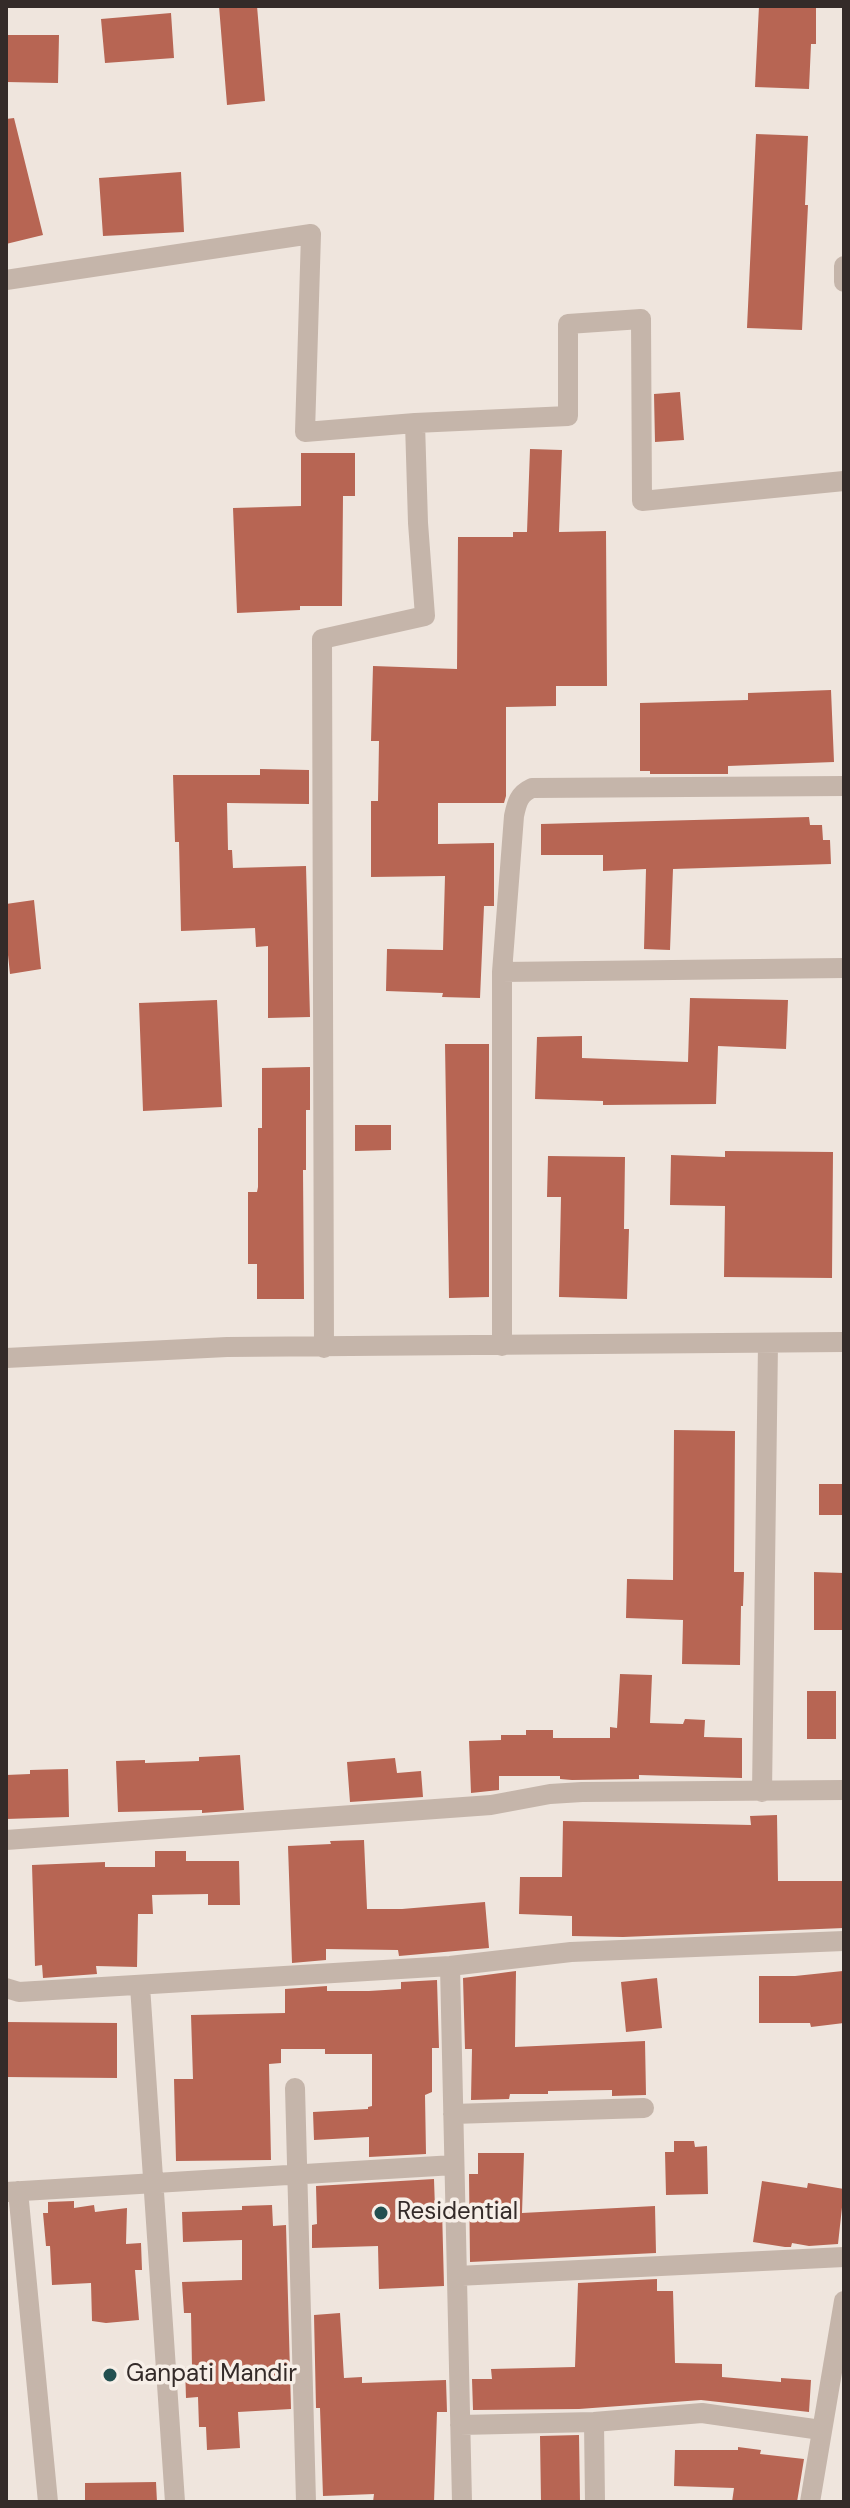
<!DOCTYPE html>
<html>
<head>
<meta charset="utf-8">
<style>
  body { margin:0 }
  #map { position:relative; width:850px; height:2508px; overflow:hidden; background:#efe5dd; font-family:"DM Sans",sans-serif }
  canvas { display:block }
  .frame { position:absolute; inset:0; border:8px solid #342b29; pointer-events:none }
</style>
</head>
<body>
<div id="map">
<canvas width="850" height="2508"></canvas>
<div class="frame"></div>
</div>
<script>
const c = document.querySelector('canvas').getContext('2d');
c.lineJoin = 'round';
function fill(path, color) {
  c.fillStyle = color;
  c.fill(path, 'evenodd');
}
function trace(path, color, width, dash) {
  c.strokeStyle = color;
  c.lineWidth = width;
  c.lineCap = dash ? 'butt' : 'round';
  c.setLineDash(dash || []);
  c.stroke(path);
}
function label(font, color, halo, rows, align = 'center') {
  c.font = font + ' "DM Sans",sans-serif';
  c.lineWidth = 7;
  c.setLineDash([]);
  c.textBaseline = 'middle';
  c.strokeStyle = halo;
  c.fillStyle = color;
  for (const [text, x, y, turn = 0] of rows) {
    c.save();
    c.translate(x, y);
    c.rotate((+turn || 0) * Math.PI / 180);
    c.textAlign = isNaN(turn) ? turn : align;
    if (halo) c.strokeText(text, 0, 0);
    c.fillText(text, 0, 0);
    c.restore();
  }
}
fill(new Path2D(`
  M219 6H257L265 101 227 105Z
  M759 6H816V44H811L809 89 755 87Z
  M171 13 174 58 105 63 101 19Z
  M6 35H59L58 83 6 82Z
  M14 118 43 235 6 244V119Z
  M756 134 808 136 805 205H808L802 330 747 328Z
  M181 172 184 232 103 236 99 178Z
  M680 392 684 440 655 442 654 394Z
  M530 449 562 450 559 532 606 531 607 686H556V706L506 707V796L504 803H438V844L494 843V906H484L480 998 442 997 443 993 386 991 387 949 443 950 445 876 371 877V801H378L379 741H371L373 666 457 669 458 537H513V532H527Z
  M301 453H355V496H343L342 606H300V610L237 613 233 508 301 506Z
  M831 690 834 762 728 766V774H650V771H640V703L748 700V693Z
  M260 769 309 770V804L227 803 228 850H232L233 868 306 866 310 1017 268 1018V946L256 947 255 928 181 931 179 842H175L173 775H260Z
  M809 817 810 825H822L823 840H830L831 864 673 869 670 950 644 949 646 869 603 871V855H541V824Z
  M34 900 41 969 10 974 6 936V904Z
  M690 998 788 1000 786 1049 718 1046 716 1104 603 1105V1101L535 1099 537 1037 582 1036V1058L688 1062Z
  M217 1000 222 1107 143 1111 139 1003Z
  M445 1044H489V1297L449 1298Z
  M310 1067V1110H306V1170H303L304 1299H257V1264H248V1192H257L258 1187V1128H262V1068Z
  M355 1125H391V1150L355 1151Z
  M725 1151 833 1152 832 1278 724 1277 725 1206 670 1205 671 1155 725 1157Z
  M548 1156 625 1157 624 1229H629L627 1299 559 1297 561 1197H547Z
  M674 1430 735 1431 734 1572H744L743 1606H741L740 1665 682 1664 683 1620 626 1618 627 1579 673 1580Z
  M819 1484H844V1515H819Z
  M814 1572 844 1573V1630H814Z
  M620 1674 652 1675 650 1723 683 1724 685 1719 705 1720 704 1737 742 1738V1778L639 1775V1779L572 1780 560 1779V1776H499V1790L471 1793 469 1741 501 1740V1735H526V1730H553V1738H610V1727L617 1728Z
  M807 1691H836V1739H807Z
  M240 1755 244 1810 202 1813V1810L118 1812 116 1761 145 1760V1763L199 1761V1757Z
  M395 1758 397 1773 421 1771 423 1797 350 1802 347 1762Z
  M68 1769 69 1817 6 1819V1775L30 1774V1770Z
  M777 1815 778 1881H844V1928L623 1937 572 1936V1916L519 1914 520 1877H562L563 1821 751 1825 750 1816Z
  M364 1840 367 1909H402L485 1902 489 1948 399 1956 398 1950 326 1949V1960L292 1963 288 1846 331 1844 330 1841Z
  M155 1851H186V1861H239L240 1905H208V1894L152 1895 153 1914H138L137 1967 96 1966 97 1974 43 1978 42 1965 35 1966 32 1865 105 1862V1867H155Z
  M516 1971 515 2047 645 2041 646 2095 612 2096V2090L548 2091V2094H510L509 2099 471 2100 472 2049H465L463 1978Z
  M843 1971 844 2023 811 2027 810 2023H759V1976H795Z
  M657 1978 662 2028 626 2032 621 1982Z
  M437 1980 439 2048H432V2092L425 2095 426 2154 369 2157V2137L314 2140 313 2112 368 2109V2107L372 2106V2054H325V2049H281V2063L269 2064 271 2160 176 2161 174 2079H193L191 2015 285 2013V1989L327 1986V1991H369L401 1989V1982Z
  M6 2022 117 2023V2078L6 2077Z
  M674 2141H694L695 2147 707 2146 708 2194 666 2195 665 2152H674Z
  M478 2153H524L522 2213 655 2206 656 2253 470 2262 469 2174H478Z
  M434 2179 435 2209H442L444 2286 379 2289 378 2246 312 2248V2225L317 2224 316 2186Z
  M762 2181 807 2188 808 2183 844 2189 838 2244 809 2246 792 2243 791 2247H785L753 2242Z
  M74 2201V2208L94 2205 95 2212 127 2208 126 2244 141 2243 142 2270H135L139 2320 106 2323 92 2321 91 2283 52 2285 50 2246H46L43 2213H48V2202Z
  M272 2205 273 2226 286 2225 291 2409 238 2412 240 2448 207 2450 206 2427H199L198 2397 186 2398 185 2367H192L191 2313H184L182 2282 242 2280V2240L183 2242 182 2212 242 2210V2206Z
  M657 2279V2291H673L675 2363 722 2364V2377L781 2382V2378L811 2380 809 2412 701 2400 579 2409 473 2410 472 2379H492L491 2369 575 2367 578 2283Z
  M340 2313 344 2378 362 2377V2383L446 2380 447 2412H437L434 2502H373L374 2494 323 2496 320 2408H316L314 2315Z
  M579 2435 580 2502H541L540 2436Z
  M738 2447 761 2450 760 2454 804 2459 797 2502H732L734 2488 674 2486 675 2450H738Z
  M156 2482 157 2502H85V2483Z`), '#b76553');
trace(new Path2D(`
  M844 266V282
  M6 280 311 234 305 432 415 423
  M502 972 844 968
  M502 1346V972L514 816C517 802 519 794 532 788L844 786
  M324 1348 322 639 425 616 418 523 415 423 568 416V324L641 319 642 501 844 481
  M6 1358 227 1347 844 1342
  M762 1792 768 1343
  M6 1840 491 1805 550 1794 582 1792 844 1790
  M450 1966 462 2502
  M140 1986 175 2502
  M6 1988 19 1992 450 1966 571 1952 844 1941
  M295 2088 306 2502
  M453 2114 644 2108
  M18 2191 48 2502
  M6 2192 454 2165
  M457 2276 844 2257
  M594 2422 595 2502
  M460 2425 594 2422 702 2413 821 2430
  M810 2502 844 2301`), '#c5b5aa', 20);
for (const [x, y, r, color] of [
  [381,2213,8,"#235050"],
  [110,2375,8,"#235050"]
]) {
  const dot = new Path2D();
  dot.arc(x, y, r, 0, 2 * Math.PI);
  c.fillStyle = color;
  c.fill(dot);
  trace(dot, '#f7efe8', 3);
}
label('24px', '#342b29', '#f7efe8', [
  ["Residential",397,2213],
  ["Ganpati Mandir",126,2375]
], 'left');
</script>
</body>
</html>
